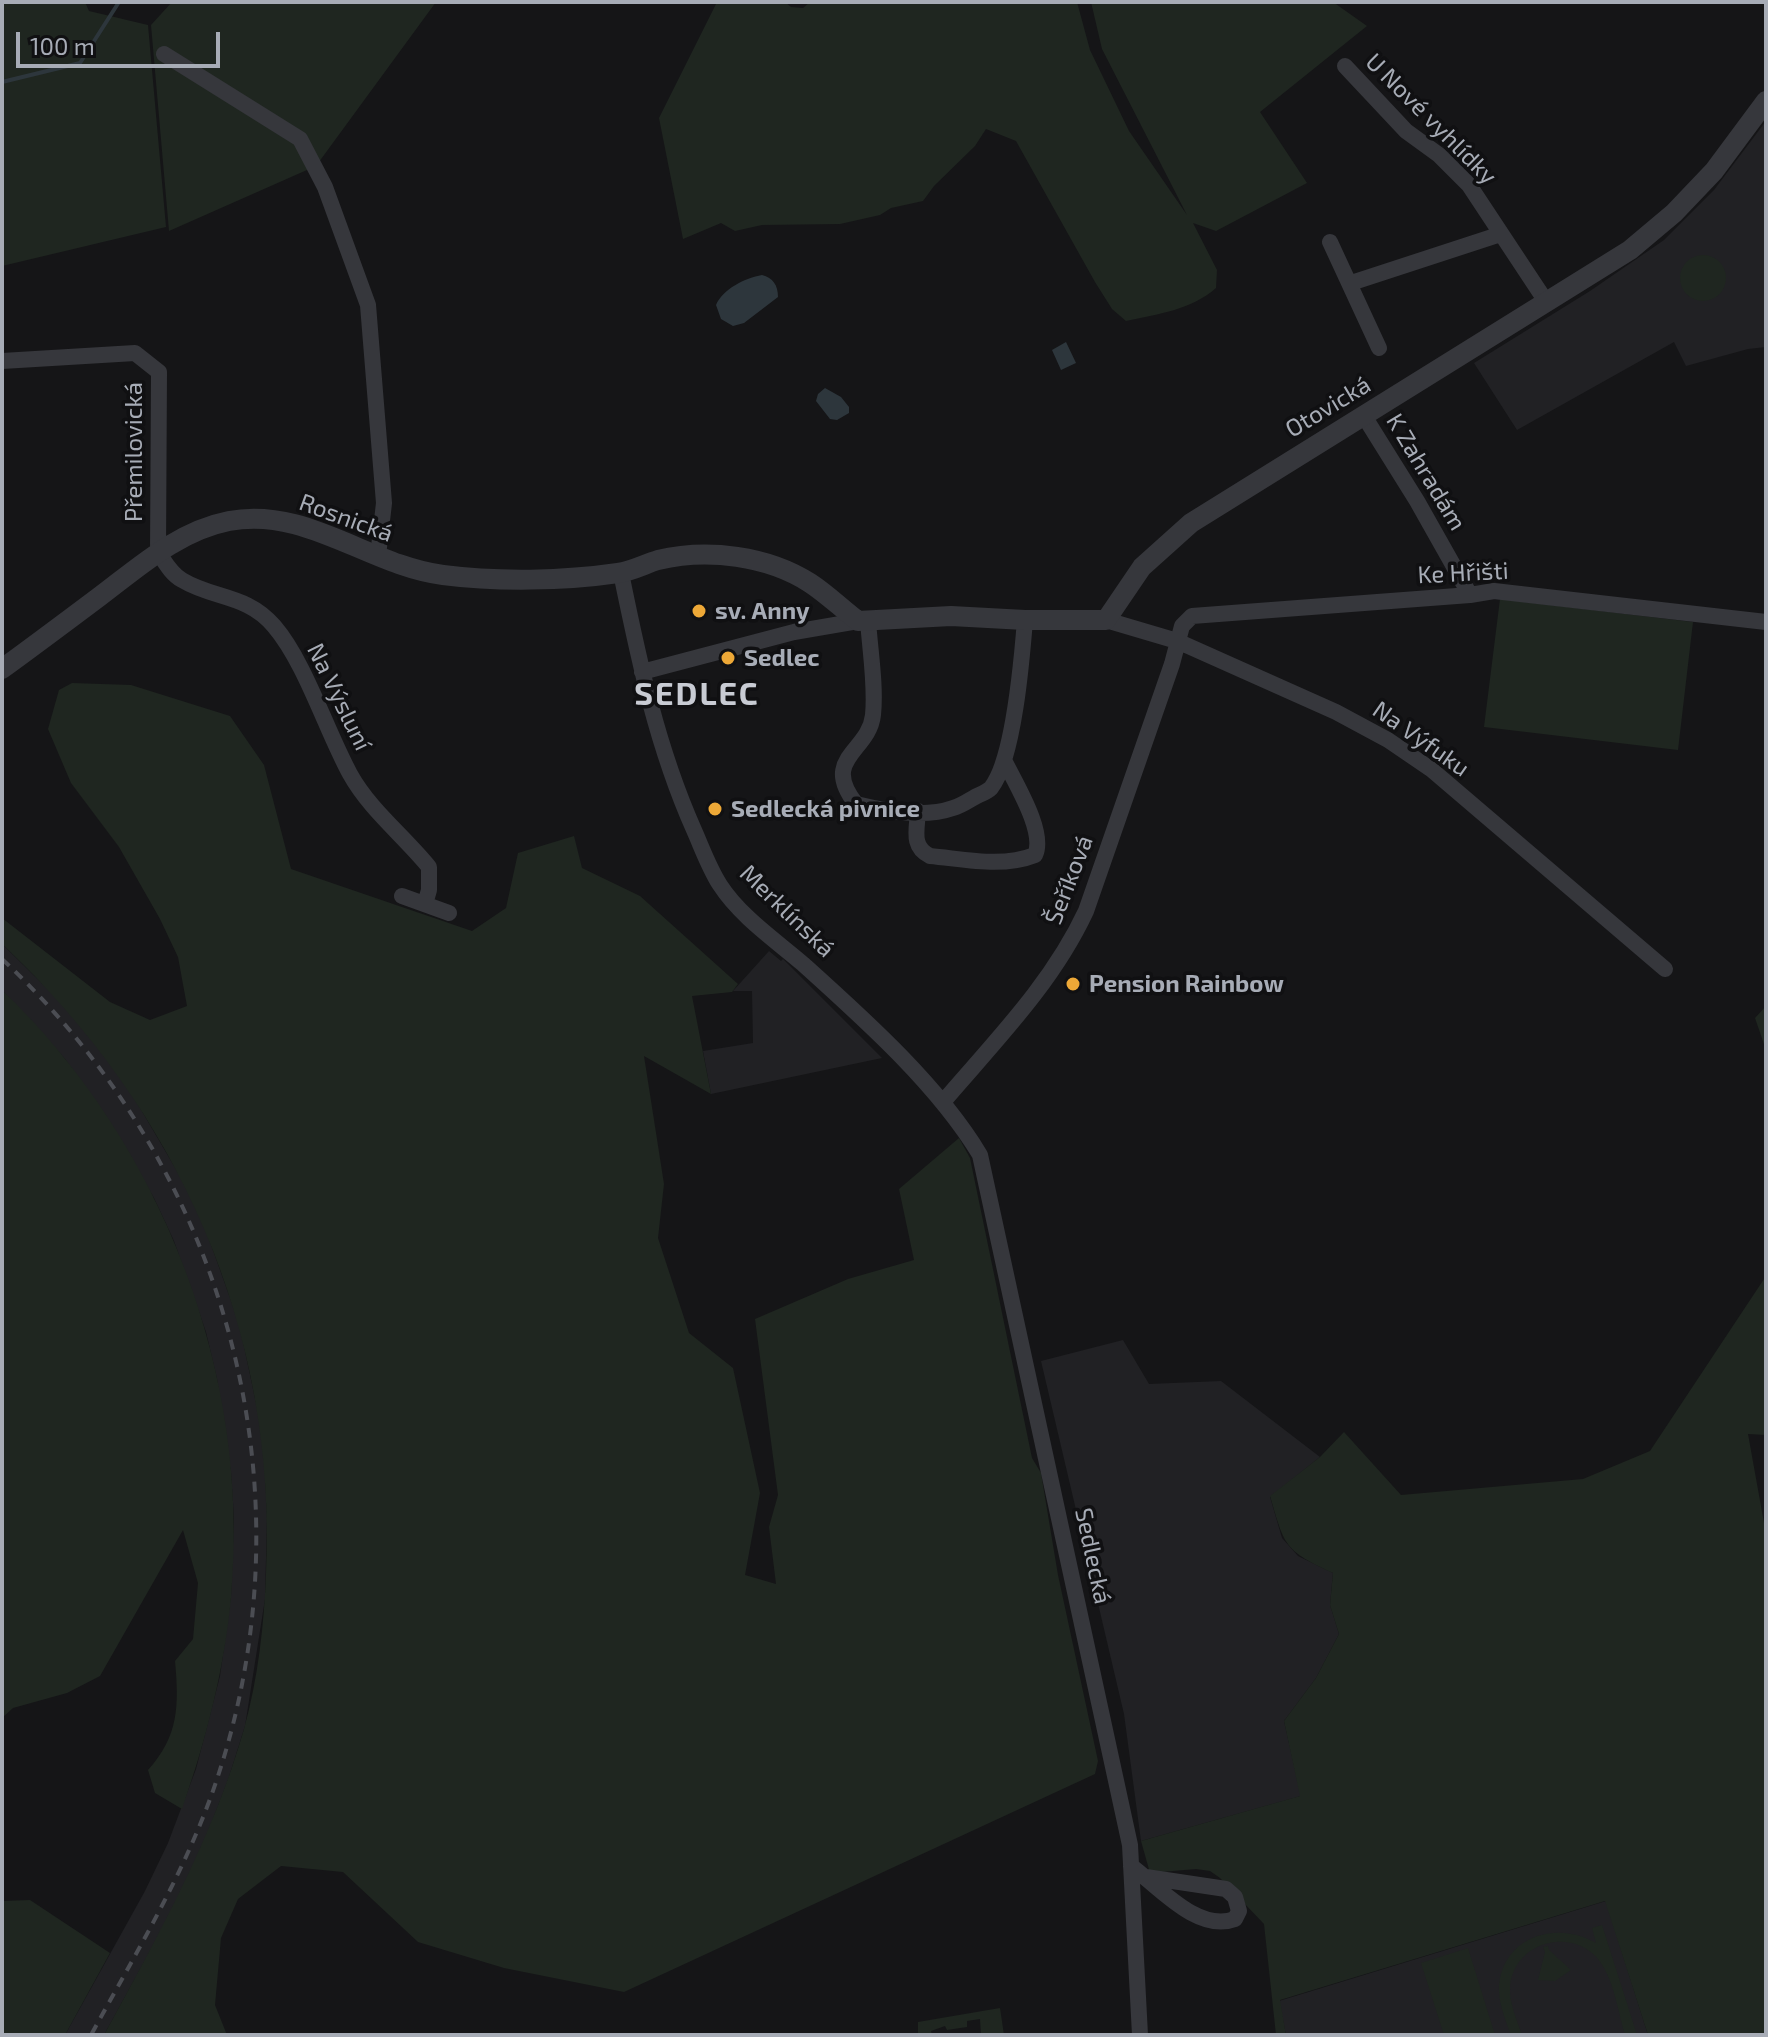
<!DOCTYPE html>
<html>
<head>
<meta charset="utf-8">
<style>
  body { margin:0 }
  #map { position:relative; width:1768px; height:2037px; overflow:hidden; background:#151517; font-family:"Exo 2",sans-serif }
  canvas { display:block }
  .frame { position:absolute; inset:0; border:4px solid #a7acb6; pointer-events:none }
  .scale { position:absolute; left:16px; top:32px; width:204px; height:36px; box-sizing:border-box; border:4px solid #a7acb6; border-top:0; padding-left:10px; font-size:24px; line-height:28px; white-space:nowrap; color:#a7acb6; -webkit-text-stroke:6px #101012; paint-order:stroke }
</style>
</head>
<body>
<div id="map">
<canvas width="1768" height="2037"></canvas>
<div class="frame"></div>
<div class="scale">100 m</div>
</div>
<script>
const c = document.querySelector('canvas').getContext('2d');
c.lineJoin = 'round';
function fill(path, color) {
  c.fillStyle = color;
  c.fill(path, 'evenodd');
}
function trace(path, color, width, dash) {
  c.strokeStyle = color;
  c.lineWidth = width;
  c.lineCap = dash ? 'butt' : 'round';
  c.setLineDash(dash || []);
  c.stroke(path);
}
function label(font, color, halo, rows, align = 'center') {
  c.font = font + ' "Exo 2",sans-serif';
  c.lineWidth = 7;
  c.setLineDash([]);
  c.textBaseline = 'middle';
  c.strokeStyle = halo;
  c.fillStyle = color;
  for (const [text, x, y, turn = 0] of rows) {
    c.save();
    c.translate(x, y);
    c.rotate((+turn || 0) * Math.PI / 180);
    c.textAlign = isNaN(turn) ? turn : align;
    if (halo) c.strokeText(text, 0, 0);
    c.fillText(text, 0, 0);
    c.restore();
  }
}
fill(new Path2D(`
  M1766 121V347L1748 349 1686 366 1674 342 1517 430 1474 363 1590 291 1664 240 1714 190Z
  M2 944 67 1008 92 1038 133 1096 184 1183 205 1228 239 1323 260 1422 265 1470 267 1518 265 1599 245 1726 228 1780 199 1856 175 1906 104 2035H65L145 1891 168 1843 196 1769 220 1676 231 1596 234 1518 231 1473 217 1379 206 1332 174 1241 154 1198 105 1115 65 1059 2 990Z
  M769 951 781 961 783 959 882 1058 711 1094 703 1051 753 1043 752 991H733Z
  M1123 1340 1149 1384 1221 1381 1320 1457 1270 1497 1282 1538 1298 1556 1333 1573 1330 1605 1339 1634 1316 1678 1284 1721 1301 1796 1141 1841 1124 1714 1041 1361Z
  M1606 1901 1648 2035H1286L1279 2001Z`), '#212124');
fill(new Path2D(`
  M2 2H85L89 11 148 25 166 227 2 266Z
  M172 2H436L316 166 169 231 151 25Z
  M717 2H785L791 7 803 8 810 2H1077L1090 50 1129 131 1187 215 1102 49 1091 2H1333L1367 26 1260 112 1307 183 1216 231 1193 223 1217 270 1216 288C1191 310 1158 314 1126 321L1112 309 1095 282 1016 141 986 129 975 146 934 186 923 201 891 208 880 215 840 224 762 225 735 231 721 223 683 239 659 118Z
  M1680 278a23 23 0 1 1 46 0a23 23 0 1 1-46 0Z
  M1500 599 1693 622 1678 750 1484 727Z
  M72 683 131 685 230 716 264 765 291 869 472 931 506 908 518 853 574 836 582 868 640 896 738 984 732 992 692 996 711 1094 644 1056 664 1184 658 1238 689 1333 733 1368 760 1493 745 1575 776 1584 769 1527 778 1495 755 1319 848 1279 914 1260 899 1189 959 1138 970 1158 1032 1458 1041 1473 1058 1575 1098 1761 1095 1774 624 1992 504 1968 418 1942 343 1872 281 1866 238 1899 221 1938 215 2005 227 2035H104C159 1934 212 1840 244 1729 258 1679 264 1625 266 1574 278 1331 178 1109 2 944V918L110 1002 150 1020 187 1006 178 957 160 919 119 847 71 783 48 729 59 690Z
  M2 990C163 1144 252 1376 231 1598 224 1671 206 1740 182 1809L155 1793 148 1770C179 1736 179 1705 175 1661L193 1639 198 1583 183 1530 100 1676 67 1693 13 1708 2 1718Z
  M1766 1006V1050L1755 1018Z
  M1766 1276V1435L1748 1434 1766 1534V2035H1648L1605 1901 1280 2000 1286 2035H1276L1264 1924 1220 1878 1210 1871 1196 1869 1150 1873 1141 1841 1300 1796 1284 1721 1316 1678 1339 1634 1330 1605 1333 1573C1284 1550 1285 1547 1270 1496L1320 1457 1344 1432 1401 1495 1583 1479 1650 1451Z
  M30 1900 110 1953 65 2035H2V1901Z
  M1602 1925 1637 2035H1625C1618 2012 1614 1979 1598 1959 1570 1926 1513 1943 1510 1987 1509 2003 1517 2020 1522 2035H1511C1505 2019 1498 2002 1499 1985 1504 1936 1557 1920 1596 1943L1592 1928Z
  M1548 1946 1549 1950 1571 1970 1555 1981 1538 1980 1545 1952 1543 1947Z
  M1468 1948 1495 2035H1444L1421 1963Z
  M1000 2008 1004 2035H981L980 2019 967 2021V2027L947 2030 945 2026 931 2031 932 2035H918V2022Z`), '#1f2620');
fill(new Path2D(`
  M762 275C773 278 778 285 778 297L744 323 733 326 721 319 716 305C723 289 745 278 762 275Z
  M1066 342 1076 363 1061 370 1052 350Z
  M825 388 841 397 849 407V413L837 420 830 419 816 401 818 394Z`), '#2d363c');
trace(new Path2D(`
  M2 82 80 63 119 2`), '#2d363c', 4);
trace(new Path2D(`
  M164 54 300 139 325 187 368 305 384 503 378 556
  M1345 66 1406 131 1439 155 1469 185 1547 303
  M1330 242 1379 348
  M1351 283 1501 234
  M2 361 135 353 159 372 158 552C165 562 171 574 182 580 213 599 247 594 274 626 305 662 326 730 350 774 370 810 403 835 429 867V890L425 904
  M1364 416 1417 501 1470 595
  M621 573C639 661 657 747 694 830 702 848 709 868 720 885 740 916 775 940 803 964 864 1019 938 1085 980 1155L1130 1845 1140 2035
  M868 620C870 651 876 685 873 715 869 752 820 758 856 804 884 811 925 818 953 808 961 806 968 801 975 797 981 794 987 792 991 788 1014 759 1022 658 1025 620
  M1106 620 1177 641 1336 712 1388 740 1432 770 1665 969
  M642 672 794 632 858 621
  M918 811C917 830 911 847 930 856 964 859 1002 868 1035 855 1046 832 1015 783 1004 760
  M402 896 449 913
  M943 1102C995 1041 1052 984 1086 911L1172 664 1182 626 1192 616 1470 595 1494 591 1766 622
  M1131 1866C1159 1887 1198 1933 1235 1919L1239 1911 1235 1897 1226 1889 1146 1877`), '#36373c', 16);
trace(new Path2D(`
  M2 669C35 645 67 621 99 597 139 567 178 531 229 521 306 506 370 566 443 575 497 582 564 581 618 573 632 571 645 564 658 560 708 548 768 556 810 583 827 594 842 609 858 621L951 616 1025 620H1106L1142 567 1191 523 1630 250 1674 213 1714 171 1766 101`), '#36373c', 20);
trace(new Path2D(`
  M2 959C225 1167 314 1484 218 1776 188 1868 137 1951 91 2035`), '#4b4d53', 4, [10, 8]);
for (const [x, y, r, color] of [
  [699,611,8,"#eda837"],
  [728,658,8,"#eda837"],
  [715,809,8,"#eda837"],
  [1073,984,8,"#eda837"]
]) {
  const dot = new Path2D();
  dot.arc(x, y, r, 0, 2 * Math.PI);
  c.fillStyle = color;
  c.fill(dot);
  trace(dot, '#101012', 3);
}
label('24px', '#a7acb6', '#101012', [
  ["U Nové vyhlídky",1431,119,45],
  ["Otovická",1328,407,-31],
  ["Přemilovická",134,452,-90],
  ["K Zahradám",1426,472,59],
  ["Rosnická",346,518,20],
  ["Ke Hřišti",1463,573,-3],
  ["Na Výsluní",339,697,64],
  ["Na Výfuku",1421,739,35],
  ["Šeříková",1069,880,-69],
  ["Merklínská",787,911,44],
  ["Sedlecká",1093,1556,78]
]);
label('bold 24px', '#a7acb6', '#101012', [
  ["sv. Anny",715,611],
  ["Sedlec",744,658],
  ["Sedlecká pivnice",731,809],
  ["Pension Rainbow",1089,984]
], 'left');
c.letterSpacing = '2px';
label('bold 32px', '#c8cbd3', '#101012', [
  ["SEDLEC",697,694]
]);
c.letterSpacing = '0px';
</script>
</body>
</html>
